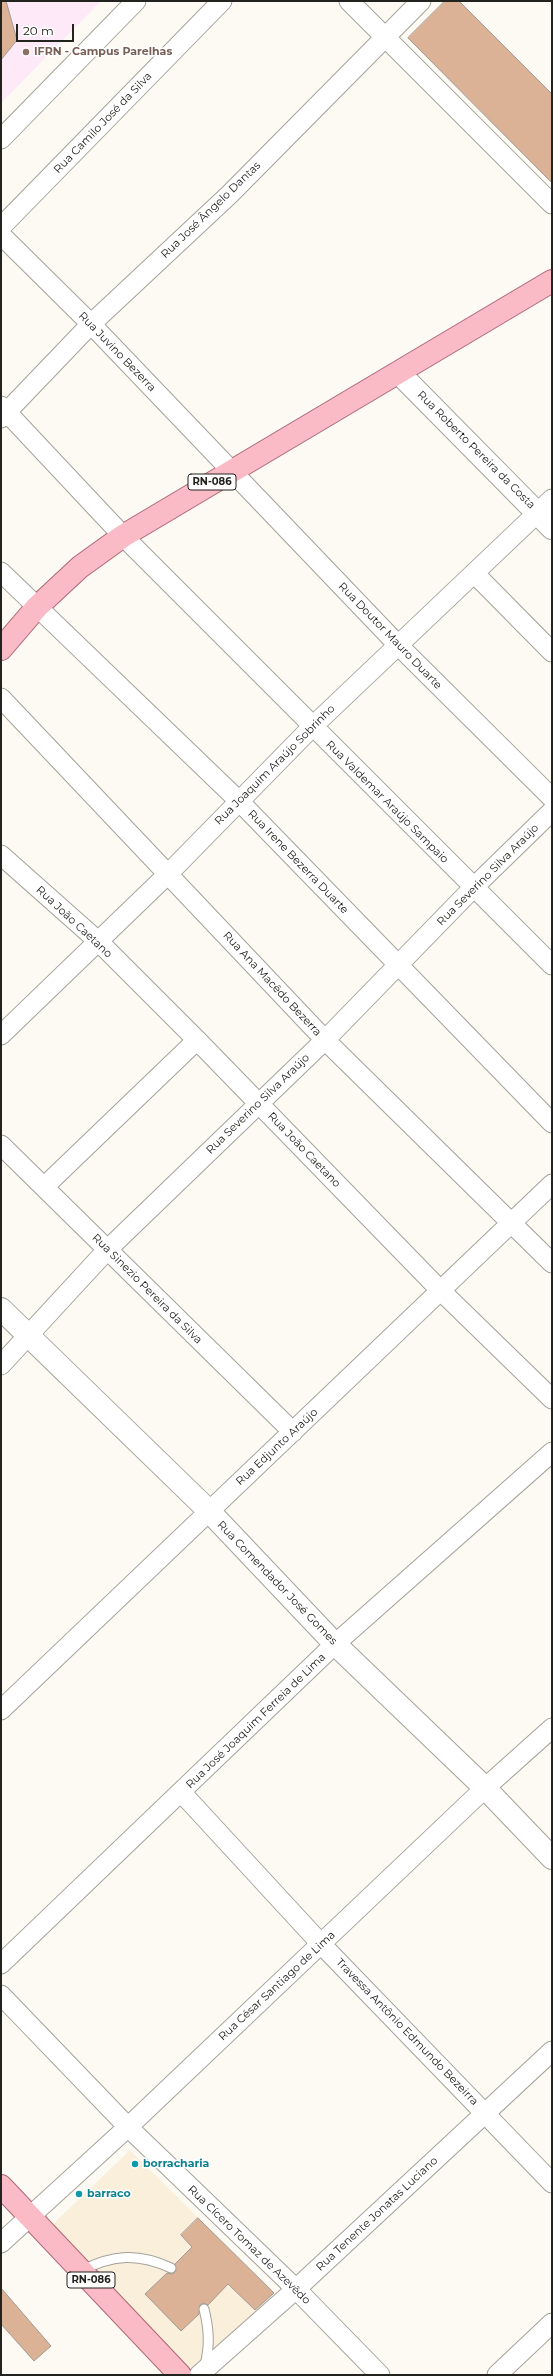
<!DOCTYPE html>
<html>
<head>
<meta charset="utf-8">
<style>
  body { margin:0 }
  #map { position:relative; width:553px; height:2376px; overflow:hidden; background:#fcfaf2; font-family:Montserrat,sans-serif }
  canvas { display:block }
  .frame { position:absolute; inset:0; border:2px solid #22221f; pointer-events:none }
  .scale { position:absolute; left:16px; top:24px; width:58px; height:18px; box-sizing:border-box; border:2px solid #22221f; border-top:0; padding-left:5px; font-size:12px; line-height:14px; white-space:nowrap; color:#22221f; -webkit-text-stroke:3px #fff; paint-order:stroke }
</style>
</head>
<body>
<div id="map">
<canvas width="553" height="2376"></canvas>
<div class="frame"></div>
<div class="scale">20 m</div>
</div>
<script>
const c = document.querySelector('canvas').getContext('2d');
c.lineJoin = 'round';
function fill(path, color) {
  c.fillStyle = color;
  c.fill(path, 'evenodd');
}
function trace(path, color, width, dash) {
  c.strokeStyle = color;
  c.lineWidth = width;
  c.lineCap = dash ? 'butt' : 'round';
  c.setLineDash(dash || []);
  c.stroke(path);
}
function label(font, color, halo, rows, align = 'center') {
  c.font = font + ' Montserrat,sans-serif';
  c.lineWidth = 3;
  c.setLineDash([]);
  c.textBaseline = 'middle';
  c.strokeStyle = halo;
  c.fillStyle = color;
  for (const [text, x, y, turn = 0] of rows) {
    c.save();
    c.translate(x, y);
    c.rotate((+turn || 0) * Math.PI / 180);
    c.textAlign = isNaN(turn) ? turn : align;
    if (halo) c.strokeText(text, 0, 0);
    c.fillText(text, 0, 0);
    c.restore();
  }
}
fill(new Path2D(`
  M130 2150 274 2293 194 2373 52 2225Z`), '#f9efda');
fill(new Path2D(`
  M1 1H101L1 103Z`), '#fde9f8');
const building = new Path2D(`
  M1 1H6L17 40 1 60Z
  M445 1H459L552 94V183L408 38Z
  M198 2218 274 2293 255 2310 228 2284 208 2305 203 2303 200 2305 199 2314 181 2331 145 2294 167 2273 172 2274 176 2271 175 2264 192 2247 181 2235Z
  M1 2288 51 2346 34 2361 1 2324Z`);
fill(building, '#dbb296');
trace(building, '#a19a96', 1);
const lane = new Path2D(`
  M81 2271C113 2254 139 2253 171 2268
  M204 2309C209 2329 210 2345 205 2365`);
const street = new Path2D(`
  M349 1 552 204
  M1 139 136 1
  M1 227 222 1
  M1 235 91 324 399 646 552 798
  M1 406 123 536 552 965
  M1 418 91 324 230 194 421 1
  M1 572 239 801 552 1123
  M474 573 552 652
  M1 698 325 1040 552 1263
  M1 855 99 942 197 1040 441 1291 552 1399
  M1 1035 168 874 312 727 552 499
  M1 1145 293 1432
  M45 1186 197 1040
  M1 1365 107 1250 325 1040 473 888 552 811
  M1 1710 552 1184
  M181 1792 322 1945 552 2183
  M1 1964 335 1644 552 1452
  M1 1995 128 2127 296 2289 380 2375
  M1 2243 128 2127 485 1788 552 1728
  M199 2375 296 2289 552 2051
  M497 2375 552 2323`);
const secondary = new Path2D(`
  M399 373 552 528
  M1 1309 208 1510 335 1644 485 1788 552 1858`);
const primary = new Path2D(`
  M1 649 37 607 80 567 123 536 552 281
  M1 2186 180 2375`);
trace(lane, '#a4a29b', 11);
trace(street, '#a4a29b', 21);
trace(secondary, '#a4a29b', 24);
trace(primary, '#ac6873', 24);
trace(lane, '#fff', 9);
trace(street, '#fff', 19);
trace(secondary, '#fff', 22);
trace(primary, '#fabbc6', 22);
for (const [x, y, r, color] of [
  [26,52,4,"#8d6e63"],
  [135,2164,4,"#0f9aa8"],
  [79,2194,4,"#0f9aa8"]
]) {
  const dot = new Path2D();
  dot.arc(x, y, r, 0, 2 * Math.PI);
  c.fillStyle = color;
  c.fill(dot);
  trace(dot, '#fff', 1.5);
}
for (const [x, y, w] of [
  [212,482,48],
  [91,2280,48]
]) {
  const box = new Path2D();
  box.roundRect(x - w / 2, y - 8, w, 16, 3);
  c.fillStyle = '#fff';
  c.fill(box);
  trace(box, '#22221f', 1);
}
label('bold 10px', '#22221f', null, [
  ["RN-086",212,482],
  ["RN-086",91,2280]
]);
label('bold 11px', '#785e54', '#fff', [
  ["IFRN - Campus Parelhas",34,52]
], 'left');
label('11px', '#22221f', '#fff', [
  ["Rua Camilo José da Silva",103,123,-46],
  ["Rua José Ângelo Dantas",211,210,-44],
  ["Rua Juvino Bezerra",117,352,46],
  ["Rua Roberto Pereira da Costa",476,450,45],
  ["Rua Doutor Mauro Duarte",390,636,46],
  ["Rua Joaquim Araújo Sobrinho",275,765,-45],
  ["Rua Valdemar Araújo Sampaio",387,802,45],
  ["Rua Irene Bezerra Duarte",298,862,46],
  ["Rua Severino Silva Araújo",488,875,-45],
  ["Rua João Caetano",74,922,43],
  ["Rua Ana Macêdo Bezerra",272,984,47],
  ["Rua Severino Silva Araújo",258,1104,-44],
  ["Rua João Caetano",304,1150,46],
  ["Rua Sinezio Pereira da Silva",147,1289,45],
  ["Rua Edjunto Araújo",277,1447,-43],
  ["Rua Comendador José Gomes",277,1583,46],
  ["Rua José Joaquim Ferreia de Lima",256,1721,-44],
  ["Rua César Santiago de Lima",277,1986,-43],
  ["Travessa Antônio Edmundo Bezeirra",407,2032,46],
  ["Rua Tenente Jonatas Luciano",377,2214,-43],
  ["Rua Cícero Tomaz de Azevêdo",249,2245,44]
]);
label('bold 11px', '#0d838f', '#fff', [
  ["borracharia",143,2164],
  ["barraco",87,2194]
], 'left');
</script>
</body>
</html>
